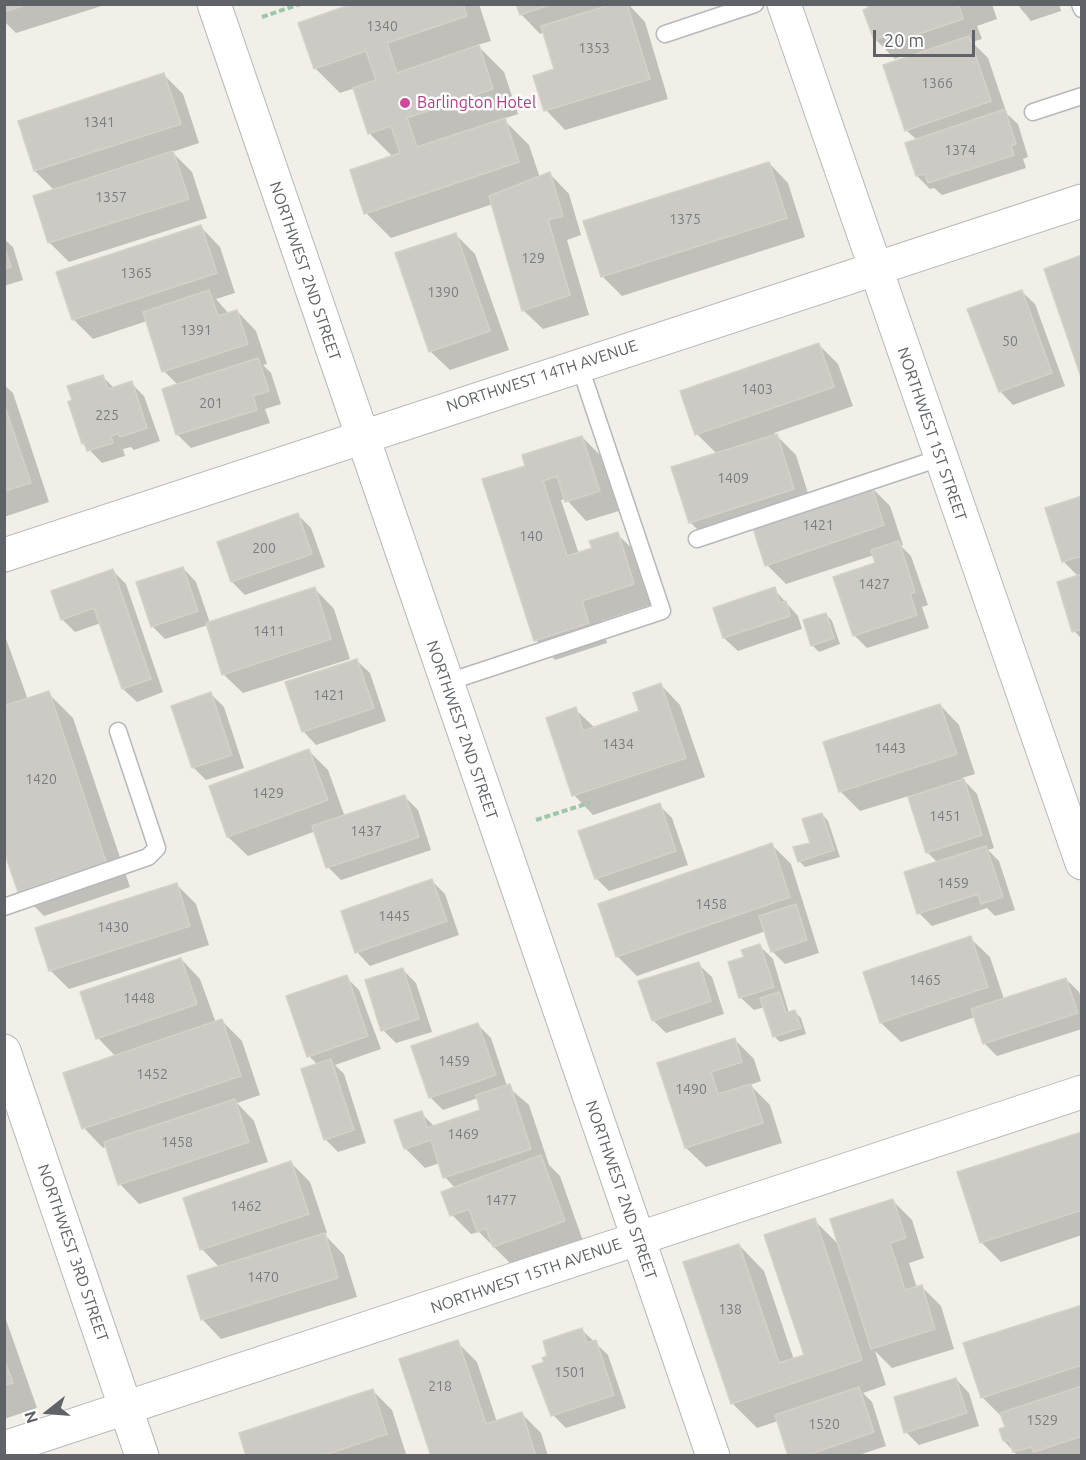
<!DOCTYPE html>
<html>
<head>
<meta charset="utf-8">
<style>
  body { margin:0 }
  #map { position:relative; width:1086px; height:1460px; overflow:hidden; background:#f1efe8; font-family:Ubuntu,sans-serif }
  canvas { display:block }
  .frame { position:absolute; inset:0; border:6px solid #5f6368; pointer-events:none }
  .north { position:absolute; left:18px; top:1382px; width:60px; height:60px; -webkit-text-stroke:4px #fff; paint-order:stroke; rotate:253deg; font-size:16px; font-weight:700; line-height:24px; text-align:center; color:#5f6368 }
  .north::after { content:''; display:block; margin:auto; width:21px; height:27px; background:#5f6368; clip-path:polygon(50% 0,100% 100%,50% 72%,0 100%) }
  .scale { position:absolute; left:873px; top:30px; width:102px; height:27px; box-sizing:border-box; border:3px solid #5f6368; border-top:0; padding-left:8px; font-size:18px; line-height:21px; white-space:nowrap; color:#5f6368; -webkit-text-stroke:4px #fff; paint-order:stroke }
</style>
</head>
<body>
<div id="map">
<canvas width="1086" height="1460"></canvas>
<div class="frame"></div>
<div class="north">N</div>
<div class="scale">20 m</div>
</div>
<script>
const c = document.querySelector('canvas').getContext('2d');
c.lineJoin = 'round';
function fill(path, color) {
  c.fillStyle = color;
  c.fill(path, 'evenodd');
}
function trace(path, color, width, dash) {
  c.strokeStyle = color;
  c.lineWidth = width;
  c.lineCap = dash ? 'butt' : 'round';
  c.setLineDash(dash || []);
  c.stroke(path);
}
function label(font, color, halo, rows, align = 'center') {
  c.font = font + ' Ubuntu,sans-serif';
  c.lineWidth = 5;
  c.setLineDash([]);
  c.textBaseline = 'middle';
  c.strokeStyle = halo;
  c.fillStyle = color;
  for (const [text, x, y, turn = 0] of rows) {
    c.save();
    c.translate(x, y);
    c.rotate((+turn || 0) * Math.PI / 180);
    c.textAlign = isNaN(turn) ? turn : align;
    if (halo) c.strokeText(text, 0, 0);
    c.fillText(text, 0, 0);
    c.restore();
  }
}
fill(new Path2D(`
  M4 4H108L16 33 4 21Z
  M357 4H479L491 41 477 45 504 72 518 114 503 119 529 145 540 178 550 174 569 194 581 235 567 240 589 315 543 329 523 310 493 204 391 238 366 213 393 157 370 134 355 88 340 93 315 68Z
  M518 4H631L629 5 645 22 668 99 565 130 546 110 556 70 544 32 540 34 521 14Z
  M869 4H992L997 19 977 26 982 39 972 42 988 58 1007 114 1018 124 1028 157 1023 159 1026 168 942 195 934 188 930 189 917 176V140L906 130V59L903 56 895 59 875 39Z
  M1017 4H1059L1061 11 1031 21Z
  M164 75 183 94 199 143 172 152 192 172 207 218 69 262 49 242 55 191 35 171 20 121Z
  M769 163 788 183 805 237 622 296 602 276Z
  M201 227 220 247 235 293 216 299 229 314 237 311 256 331 267 364 263 365 271 373 281 404 265 409 270 423 191 448 178 435 164 390 178 385 164 371 147 321 93 339 73 319Z
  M455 234 475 254 509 350 450 370 430 351Z
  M4 239 13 247 23 280 4 286Z
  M1021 291 1035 304 1065 386 1013 405 1000 391Z
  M819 345 838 364 853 406 774 433 796 455 812 506 870 486 890 506 903 545 901 546 911 556 928 605 922 607 929 628 867 648 854 635 877 564 874 555 786 584 767 565 754 527 710 542 690 522 717 454 697 434Z
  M102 376 114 388 131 383 144 396 160 441 134 450 131 447 123 449 125 456 102 463 83 443Z
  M4 385 13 393 49 502 4 517Z
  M582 437 602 457 619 511 586 521 566 499 561 500 579 554 594 549 617 534 637 553 653 604 601 621 607 643 555 660 536 640 527 467Z
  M1082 498V639L1074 631 1079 577 1064 562 1047 509Z
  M298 515 311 528 325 567 245 595 232 582Z
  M183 568 196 582 210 623 315 589 334 609 350 659 243 693 223 674 208 625 165 639 152 626Z
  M113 571 126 584 163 692 137 702 123 689 101 623 75 632 62 619Z
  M774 589 798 616 802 629 738 651 724 638 715 609Z
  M826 614 832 621 840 644 819 652 812 645Z
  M4 633 28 700 48 693 73 718 130 887 44 916 19 891 4 847Z
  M356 660 370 673 386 721 316 745 303 731Z
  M661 685 680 705 705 777 593 815 574 795 575 709 595 728 641 712Z
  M211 694 224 707 244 768 206 780 193 767Z
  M940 705 959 725 975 774 962 778 977 794 994 848 988 850 999 861 1015 910 995 916 987 908 932 926 919 913 938 863 927 852 909 796 860 811 841 792 825 743Z
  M308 750 328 770 345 817 405 797 418 810 431 850 341 880 328 867 316 831 248 856 228 837 211 787Z
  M659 805 672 818 688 865 609 891 596 878Z
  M822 814 828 821 840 857 805 867 799 861 811 844Z
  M772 845 791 864 819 953 785 964 772 951 766 931 637 976 617 956Z
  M432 881 445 894 459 935 370 966 357 952Z
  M176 884 196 904 209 945 69 989 50 970Z
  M970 938 990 957 1004 999 1066 979 1079 992 1082 1000V1029L997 1056 984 1043 975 1017 901 1042 881 1023Z
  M760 946 773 959 789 1013 795 1012 801 1018 806 1034 780 1042 774 1036 765 1007 754 1010 740 997 746 958Z
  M181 959 200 979 216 1023 222 1021 242 1041 260 1095 237 1103 254 1121 268 1162 139 1204 120 1184 107 1146 103 1148 84 1128 116 1057 98 1038Z
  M698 964 712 977 724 1014 666 1033 653 1020Z
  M403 970 416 983 432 1032 396 1043 383 1030Z
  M346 977 359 990 381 1049 335 1065 344 1074 366 1143 338 1152 325 1139 318 1065 309 1056Z
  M478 1025 491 1038 507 1086 529 1105 549 1165 560 1176 583 1241 513 1266 479 1232 471 1234 452 1215 455 1188 445 1177 440 1163 425 1168 405 1148 421 1113 435 1127 482 1111 478 1098 443 1110 430 1097Z
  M735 1040 754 1059 761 1081 750 1085 770 1105 782 1143 706 1167 686 1148 659 1064Z
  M1082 1133V1235L1001 1262 981 1242Z
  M291 1163 310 1182 327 1233 324 1234 344 1255 357 1297 221 1339 202 1319 220 1268 202 1249Z
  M893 1201 912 1220 924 1258 909 1263 917 1288 921 1286 941 1306 954 1349 892 1368 875 1351 886 1385 863 1393 872 1402 886 1446 856 1456H790L778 1421 757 1428 732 1403 739 1245 764 1271 794 1360 806 1356 814 1220 840 1246Z
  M1082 1306V1456H1018L1004 1441 1007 1428 1002 1417 982 1397Z
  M4 1314 37 1408 4 1419Z
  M582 1330 608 1355 626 1408 566 1428 553 1415 546 1363Z
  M457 1342 477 1362 497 1422 522 1414 541 1433 548 1456H432Z
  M956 1379 969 1393 979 1426 919 1445 906 1432Z
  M373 1391 392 1410 406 1454 248 1456Z`), '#0003');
const building = new Path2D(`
  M4 4H28L4 12Z
  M352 4H463L467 16 387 43 397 73 479 45 493 89 407 118 417 147 505 118 519 162 364 214 350 170 400 153 391 126 368 134 353 88 376 80 366 51 314 69 298 23Z
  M516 4H552L520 15Z
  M613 4H627L650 79 544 111 533 76 554 69 541 26Z
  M867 4H963L959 6 963 19 889 44 886 36 874 40 863 10 868 8Z
  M969 36 991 101 905 131 883 65Z
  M164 73 181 124 34 171 18 121Z
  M1005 109 1016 144 1011 146 1014 155 928 183 925 174 916 176 905 143Z
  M173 151 189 199 48 243 33 196Z
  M769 162 787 218 601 277 583 221Z
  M550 172 563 216 548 220 570 295 522 311 489 196Z
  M201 225 217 273 72 320 56 272Z
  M456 233 490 331 429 352 395 253Z
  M4 246 11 267 4 269Z
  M1082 255V377H1081L1044 269Z
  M209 290 218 316 237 310 248 344 162 372 143 312Z
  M1022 290 1052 373 999 392 967 309Z
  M819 343 834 387 695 435 680 391Z
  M258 358 269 391 253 396 257 410 176 435 162 389Z
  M103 375 108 389 132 381 147 428 120 437 118 433 111 436 113 443 87 451 84 443 82 444 68 402 72 400 67 386Z
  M4 404 31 483 4 491Z
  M777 434 794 489 689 523 671 467Z
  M582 436 600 491 565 502 557 476 543 481 567 556 592 548 589 541 618 532 634 584 582 601 589 623 534 641 482 479 525 466 522 455Z
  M871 484 884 525 765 566 752 525Z
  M1082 496V556L1062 562 1045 508Z
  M298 513 312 554 231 582 217 542Z
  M899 541 915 592 910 594 917 615 853 636 833 577 875 563 871 550Z
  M183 567 198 611 151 627 136 582Z
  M113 569 151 679 122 689 94 608 61 620 51 591Z
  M1082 574V629L1072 632 1057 582Z
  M315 587 331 639 222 675 206 623Z
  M775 587 780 603 786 601 790 616 723 638 713 608Z
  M826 613 834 638 811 646 803 620Z
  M357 659 374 708 302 732 285 682Z
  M661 683 686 758 572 796 546 718 576 707 583 731 639 711 633 693Z
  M49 691 106 862 18 892 4 852V706Z
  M211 692 232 755 192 768 171 706Z
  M940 704 957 754 839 792 823 742Z
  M309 749 328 800 227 837 209 786Z
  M964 779 982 835 926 853 908 797Z
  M405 795 419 837 326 868 312 826Z
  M660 803 676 851 595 879 578 831Z
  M822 813 834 850 798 862 793 847 810 843 802 819Z
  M772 843 790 897 616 957 598 904Z
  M986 846 1003 897 981 904 978 894 917 914 904 872Z
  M432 879 447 921 355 953 341 911Z
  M177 883 190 926 49 971 35 928Z
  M796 904 807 940 771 952 759 916Z
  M971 936 988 987 880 1023 863 972Z
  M760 944 774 987 739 998 728 962 744 957 741 950Z
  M181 958 197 1004 96 1039 80 992Z
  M699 962 711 1001 652 1021 638 981Z
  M403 968 419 1019 381 1031 365 980Z
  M347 975 368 1036 307 1057 286 996Z
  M1066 978 1078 1013 983 1044 971 1009Z
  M779 992 786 1013 795 1010 801 1028 773 1037 760 998Z
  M222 1019 241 1076 82 1129 63 1073Z
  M478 1023 496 1075 429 1098 411 1046Z
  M735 1038 742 1062 711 1072 718 1094 751 1084 763 1123 685 1148 657 1063Z
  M331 1059 354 1130 324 1140 301 1069Z
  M510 1084 531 1149 443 1178 431 1140 404 1149 394 1120 422 1111 427 1128 480 1110 476 1095Z
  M235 1099 249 1142 118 1185 104 1142Z
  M1082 1132V1210L980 1243 957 1172Z
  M541 1155 565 1221 493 1247 486 1228 477 1232 469 1209 450 1216 441 1192Z
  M291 1161 309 1214 200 1250 183 1198Z
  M893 1199 906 1238 890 1243 905 1290 922 1285 935 1329 871 1349 830 1219Z
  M815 1218 862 1360 731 1404 683 1262 739 1244 779 1363 804 1355 764 1235Z
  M325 1233 338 1278 201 1320 187 1276Z
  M1082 1305V1365L981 1398 963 1343Z
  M582 1328 587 1343 596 1340 614 1395 551 1416 532 1366 544 1362 542 1358 547 1356 543 1341Z
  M458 1340 486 1424 522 1412 536 1456H431L399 1359Z
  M4 1359 13 1383 4 1385Z
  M956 1378 967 1413 904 1433 894 1397Z
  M1082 1386V1436L1034 1452 1031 1447 1013 1452 1009 1440 1003 1441 999 1429 1005 1427 1000 1413Z
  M859 1387 874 1432 805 1456H788L775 1415Z
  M373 1389 387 1434 322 1456H246L239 1433Z`);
fill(building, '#cccac5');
trace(building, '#d6d1c6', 1.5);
const service = new Path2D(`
  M1080 4 1082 9
  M665 34 755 4
  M1033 112 1082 96
  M697 539 940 458
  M445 683 662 611 579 364
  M4 907 148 857 157 848 118 731`);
const minor = new Path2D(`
  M214 4 713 1456
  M784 4 1082 863
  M4 555 1082 201
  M4 1051 142 1456
  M4 1448 1082 1092`);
trace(service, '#b5b8bc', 19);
trace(minor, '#b5b8bc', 35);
trace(new Path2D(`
  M262 17 300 4
  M536 820 589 803`), '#9cc7a9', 4, [6, 3]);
trace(service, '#fff', 16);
trace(minor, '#fff', 33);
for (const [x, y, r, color] of [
  [405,103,6,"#d1479c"]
]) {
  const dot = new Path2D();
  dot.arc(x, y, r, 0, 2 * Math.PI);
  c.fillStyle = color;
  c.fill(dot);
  trace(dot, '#fff', 2);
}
label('14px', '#7a7d7f', null, [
  ["1340",382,26],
  ["1353",594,48],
  ["1366",937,83],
  ["1341",99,122],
  ["1374",960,150],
  ["1357",111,197],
  ["1375",685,219],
  ["129",533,258],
  ["1365",136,273],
  ["1390",443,292],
  ["1391",196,330],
  ["50",1010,341],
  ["1403",757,389],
  ["201",211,403],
  ["225",107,415],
  ["1409",733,478],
  ["1421",818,525],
  ["140",531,536],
  ["200",264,548],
  ["1427",874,584],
  ["1411",269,631],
  ["1421",329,695],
  ["1434",618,744],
  ["1443",890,748],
  ["1420",41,779],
  ["1429",268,793],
  ["1451",945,816],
  ["1437",366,831],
  ["1459",953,883],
  ["1458",711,904],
  ["1445",394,916],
  ["1430",113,927],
  ["1465",925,980],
  ["1448",139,998],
  ["1459",454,1061],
  ["1452",152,1074],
  ["1490",691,1089],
  ["1469",463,1134],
  ["1458",177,1142],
  ["1477",501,1200],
  ["1462",246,1206],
  ["1470",263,1277],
  ["138",730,1309],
  ["1501",570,1372],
  ["218",440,1386],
  ["1529",1042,1420],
  ["1520",824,1424]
]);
label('16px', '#b23c85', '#fff', [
  ["Barlington Hotel",417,103]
], 'left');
label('16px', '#5f6368', '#fff', [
  ["NORTHWEST 2ND STREET",305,271,71],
  ["NORTHWEST 14TH AVENUE",542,376,-18],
  ["NORTHWEST 1ST STREET",932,434,71],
  ["NORTHWEST 2ND STREET",462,730,71],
  ["NORTHWEST 2ND STREET",621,1190,71],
  ["NORTHWEST 3RD STREET",73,1253,71],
  ["NORTHWEST 15TH AVENUE",526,1276,-19]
]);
</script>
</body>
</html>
